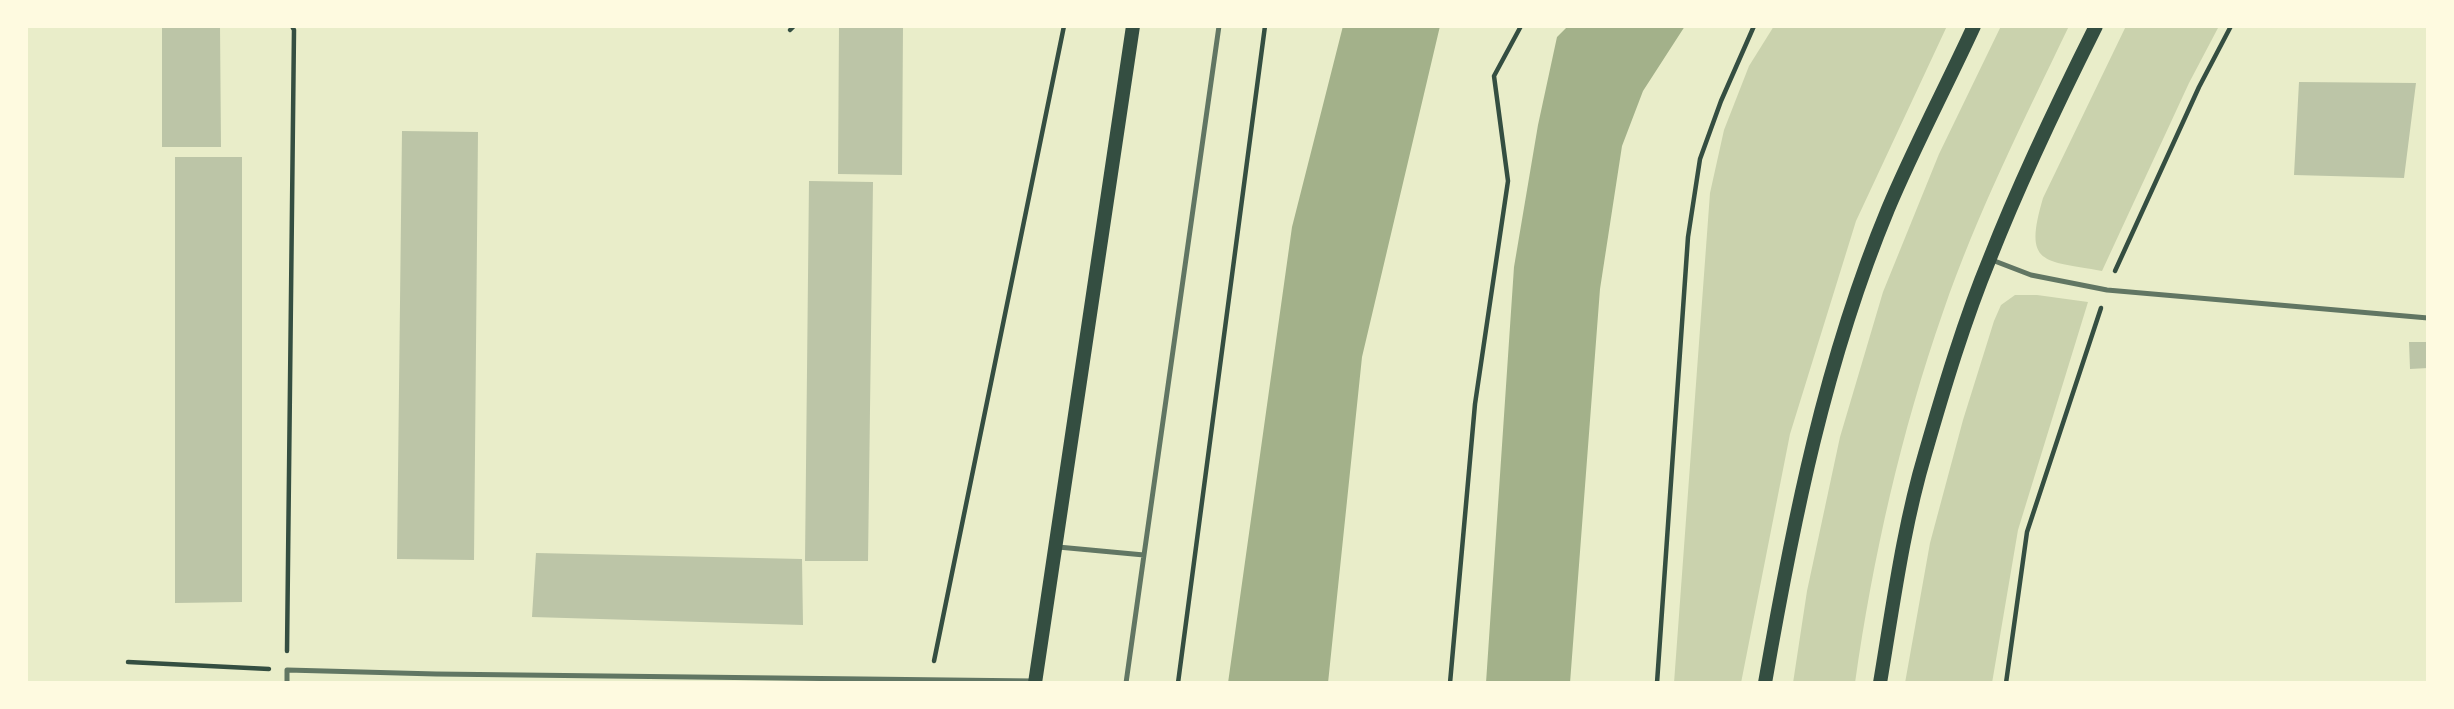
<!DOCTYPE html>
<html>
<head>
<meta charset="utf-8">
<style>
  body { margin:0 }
  #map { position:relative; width:2454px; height:709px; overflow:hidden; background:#e9edc9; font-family:"Fira Sans Condensed",sans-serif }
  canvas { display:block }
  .frame { position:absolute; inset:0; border:28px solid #fefae0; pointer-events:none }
</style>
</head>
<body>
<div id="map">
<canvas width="2454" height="709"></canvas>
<div class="frame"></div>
</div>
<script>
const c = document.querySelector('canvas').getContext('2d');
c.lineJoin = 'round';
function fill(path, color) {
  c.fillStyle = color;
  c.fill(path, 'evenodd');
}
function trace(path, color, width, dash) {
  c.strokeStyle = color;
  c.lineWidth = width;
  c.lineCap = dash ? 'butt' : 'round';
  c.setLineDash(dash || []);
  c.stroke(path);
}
fill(new Path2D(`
  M1774 26H1947L1856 221 1790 434 1741 683H1674L1710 193 1724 130 1749 66Z
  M2001 26H2069C2024 120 1977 213 1943 312 1901 432 1873 557 1855 683H1793L1807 591 1840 437 1883 292 1939 154Z
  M2126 26H2219L2189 83 2102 271C2043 260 2023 266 2043 198Z
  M2015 295H2037L2088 302 2018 530 1992 683H1905L1930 543 1963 420 1994 321 2001 305Z`), '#cad2ad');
fill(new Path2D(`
  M1343 26H1440L1362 357 1328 683H1228L1292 227Z
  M1568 26H1685L1643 91 1622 146 1600 289 1570 683H1486L1514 267 1538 125 1557 37Z`), '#a3b18a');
fill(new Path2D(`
  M162 26H220L221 147H162Z
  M839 26H903L902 175 838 174Z
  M2299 82 2416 83 2404 178 2294 175Z
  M402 131 478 132 474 560 397 559Z
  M175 157H242V602L175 603Z
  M809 181 873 182 868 561H805Z
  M2409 342H2428V368L2410 369Z
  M536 553 802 559 803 625 532 617Z`), '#bcc5a7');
trace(new Path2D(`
  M790 30 794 26
  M2115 271 2199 87 2231 26
  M287 651 294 30 292 26
  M934 661 1064 26
  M128 662 269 669
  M1178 683 1265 26
  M1450 683 1475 404 1508 181 1494 76 1521 26
  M1657 683 1688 237 1700 159 1721 101 1754 26
  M2006 683 2027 532 2101 308`), '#344e41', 4.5);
trace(new Path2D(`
  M1992 260 2031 275 2107 290 2428 318
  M1058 547 1144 555 1219 26
  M287 683V670L436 674 1034 681
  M1126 683 1144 555`), '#617663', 5);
trace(new Path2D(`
  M1035 683 1133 26
  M1765 683C1793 522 1825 361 1888 209 1914 147 1946 87 1974 26
  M1880 683C1893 606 1903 528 1925 454 1944 388 1964 321 1990 258 2021 179 2058 102 2096 26`), '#344e41', 14);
</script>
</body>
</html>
